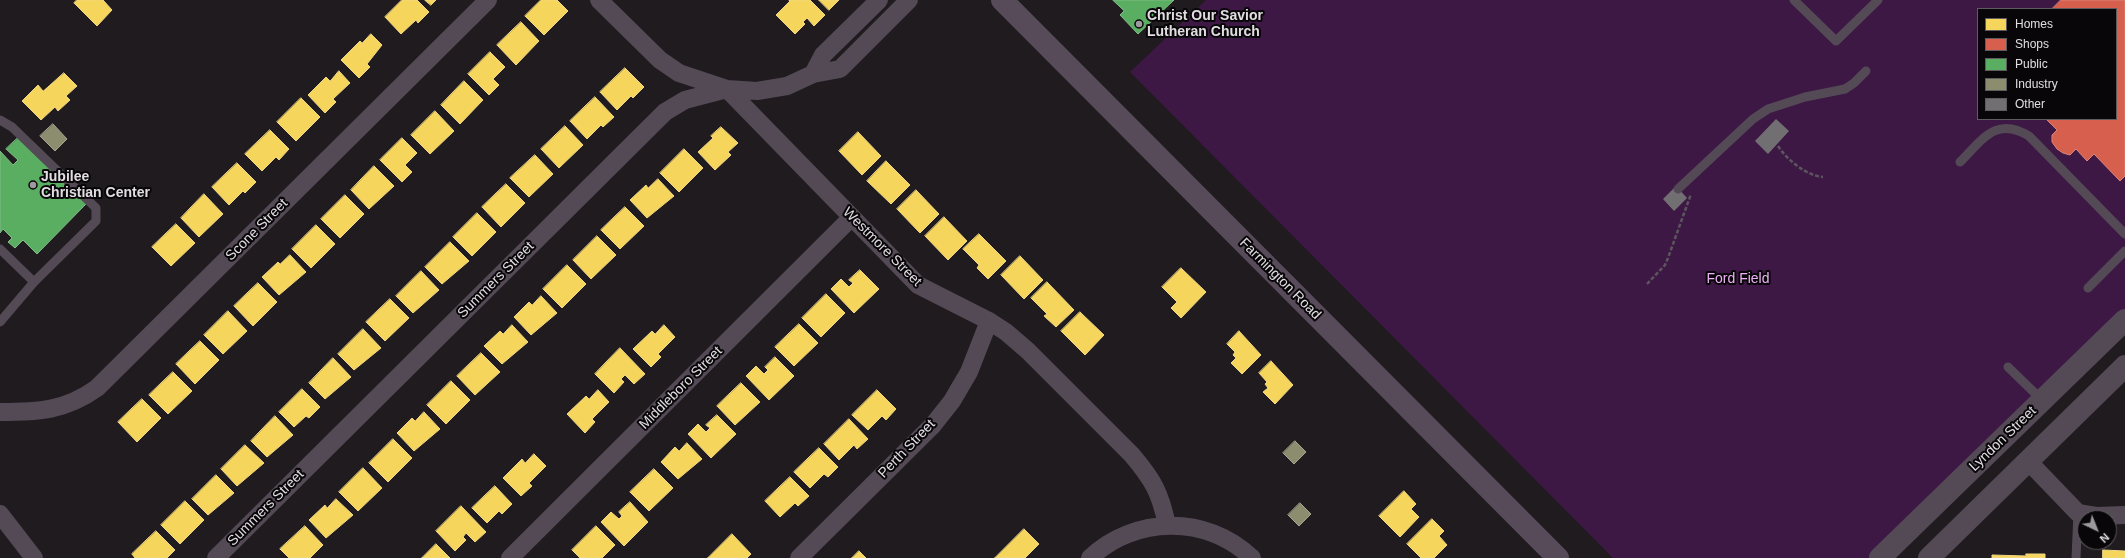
<!DOCTYPE html>
<html>
<head>
<meta charset="utf-8">
<style>
  body { margin:0 }
  #map { position:relative; width:2125px; height:558px; overflow:hidden; background:#1f1b1f; font-family:Arial,sans-serif }
  canvas { display:block }
  .legend { position:absolute; left:1977px; top:8px; width:140px; height:112px; box-sizing:border-box; background:#080608; border:1px solid #5f5c5f; margin:0; padding:5px 7px; list-style:none; font-size:12px; color:#e1dde2 }
  .legend li { display:flex; align-items:center; gap:8px; height:20px }
  .legend b { width:20px; border:1px solid #5f5c5f }
  .north { position:absolute; left:2077px; top:510px; width:40px; height:40px; box-sizing:border-box; background:#080608; border:1px solid #5f5c5f; border-radius:50%; rotate:137deg; font-size:11px; font-weight:700; line-height:16px; text-align:center; color:#e1dde2 }
  .north::after { content:''; display:block; margin:auto; width:14px; height:18px; background:#9d999e; clip-path:polygon(50% 0,100% 100%,50% 72%,0 100%) }
</style>
</head>
<body>
<div id="map">
<canvas width="2125" height="558"></canvas>
<ul class="legend">
<li><b style="height:11px;background:#f6d55c"></b>Homes</li>
<li><b style="height:11px;background:#d6604d"></b>Shops</li>
<li><b style="height:11px;background:#5aae61"></b>Public</li>
<li><b style="height:11px;background:#8c8c6e"></b>Industry</li>
<li><b style="height:11px;background:#726f72"></b>Other</li>
</ul>
<div class="north">N</div>
</div>
<script>
const c = document.querySelector('canvas').getContext('2d');
c.lineJoin = 'round';
function fill(path, color) {
  c.fillStyle = color;
  c.fill(path, 'evenodd');
}
function trace(path, color, width, dash) {
  c.strokeStyle = color;
  c.lineWidth = width;
  c.lineCap = dash ? 'butt' : 'round';
  c.setLineDash(dash || []);
  c.stroke(path);
}
function label(font, color, halo, rows, align = 'center') {
  c.font = font + ' Arial,sans-serif';
  c.lineWidth = 4;
  c.setLineDash([]);
  c.textBaseline = 'middle';
  c.strokeStyle = halo;
  c.fillStyle = color;
  for (const [text, x, y, turn = 0] of rows) {
    c.save();
    c.translate(x, y);
    c.rotate((+turn || 0) * Math.PI / 180);
    c.textAlign = isNaN(turn) ? turn : align;
    if (halo) c.strokeText(text, 0, 0);
    c.fillText(text, 0, 0);
    c.restore();
  }
}
fill(new Path2D(`
  M1206 0H2125V309L1870 558H1613L1130 72ZM1978 9H2116V119H1978Z`), '#3e1845');
const homes = new Path2D(`
  M77 0H103L112 10 97 26 74 3Z
  M402 0H417L429 12 418 23 416 20 401 34 385 17Z
  M425 0H436L431 5Z
  M541 0H557L568 11 544 35 525 16Z
  M789 0H810L825 15 814 26 807 18 803 22 805 24 795 34 776 15 790 1Z
  M819 0H839L829 10Z
  M521 22 539 41 516 65 497 45Z
  M371 34 382 45 367 64 370 67 359 78 341 60 360 41 362 43Z
  M490 52 505 67 493 79 499 85 489 95 468 74Z
  M625 68 644 87 633 98 631 96 617 110 600 92Z
  M339 71 350 83 333 99 336 102 325 113 308 95 326 77 330 81Z
  M64 73 77 86 66 96 70 100 58 111 55 107 41 120 22 101 38 85 43 91Z
  M464 81 483 100 460 124 441 105Z
  M595 97 614 117 603 127 601 125 587 139 570 121Z
  M301 98 320 117 296 141 277 122Z
  M435 111 454 131 430 154 411 135Z
  M565 126 583 145 559 168 541 149Z
  M721 127 738 143 728 152 731 155 715 170 698 152 713 138 711 136Z
  M270 130 289 149 279 160 276 157 262 171 245 154Z
  M858 132 881 156 862 175 839 151Z
  M402 138 417 153 405 165 412 172 402 182 380 160Z
  M684 149 703 168 679 192 660 173Z
  M535 155 553 174 529 197 510 178Z
  M886 161 910 185 891 204 867 181Z
  M237 163 256 182 245 193 243 191 229 205 212 187Z
  M374 166 394 186 369 209 351 190Z
  M658 179 674 196 647 218 630 200 646 185 648 188Z
  M506 184 525 203 501 227 482 207Z
  M916 190 939 214 920 233 897 209Z
  M204 194 223 214 199 237 181 218Z
  M345 195 364 214 340 238 321 219Z
  M625 207 644 226 620 249 601 230Z
  M477 213 496 232 472 256 453 237Z
  M944 217 967 241 948 260 925 236Z
  M176 224 195 243 171 266 152 247Z
  M316 225 335 244 311 268 292 249Z
  M979 234 1006 261 988 279 977 268 979 265 963 249Z
  M597 236 616 255 591 279 573 260Z
  M450 242 469 261 442 284 425 267Z
  M290 255 306 272 279 295 262 277 278 262 280 264Z
  M1020 256 1043 280 1024 299 1001 275Z
  M567 265 586 284 562 308 543 289Z
  M1181 268 1206 292 1181 318 1171 308 1177 302 1162 287Z
  M860 270 879 289 854 313 831 289 841 279 849 287 853 283 849 280Z
  M421 271 439 290 413 313 396 296Z
  M1047 282 1074 310 1056 327 1044 316 1047 314 1031 298Z
  M258 283 277 302 253 326 234 306Z
  M826 294 845 313 821 337 802 318Z
  M541 296 557 313 531 335 514 317 529 302 532 305Z
  M390 299 409 318 385 341 366 322Z
  M228 311 247 331 223 354 204 335Z
  M1080 312 1104 335 1085 355 1061 331Z
  M799 324 818 343 794 366 775 347Z
  M512 325 528 342 502 364 484 346 500 331 503 334Z
  M664 325 675 337 658 354 661 357 651 367 633 349 652 331 655 334Z
  M363 329 381 348 354 370 338 354Z
  M1239 331 1261 355 1242 374 1231 363 1236 358 1233 355 1235 352 1227 344Z
  M200 341 219 360 195 384 176 364Z
  M620 348 645 374 634 384 625 375 621 379 624 382 614 393 595 374Z
  M481 353 500 372 475 395 457 376Z
  M775 357 794 376 769 400 746 376 756 366 764 374 768 370 765 367Z
  M333 358 351 377 325 399 309 383Z
  M1271 361 1293 385 1275 404 1263 392 1268 388 1265 384 1267 382 1259 373Z
  M173 372 192 391 168 414 149 395Z
  M451 381 470 400 446 424 427 405Z
  M741 383 760 402 735 425 717 406Z
  M302 389 320 407 309 418 306 416 294 427 279 412Z
  M598 390 609 402 592 419 595 422 585 433 567 414 586 396 589 399Z
  M877 390 896 409 886 420 882 416 868 430 852 415Z
  M142 399 161 418 137 442 118 422Z
  M424 412 440 429 414 451 397 433 412 418 415 421Z
  M717 415 736 434 711 458 688 434 698 424 706 432 710 428 706 425Z
  M275 416 293 435 267 457 251 441Z
  M849 419 868 439 857 449 854 445 839 460 824 444Z
  M393 439 412 458 388 482 369 463Z
  M687 443 702 459 678 479 661 462 675 447 679 451Z
  M245 445 264 463 237 486 221 469Z
  M819 448 838 467 828 477 824 474 810 488 794 472Z
  M534 454 546 466 529 483 532 486 521 496 503 478 522 459 525 463Z
  M363 468 382 488 358 511 339 492Z
  M654 469 673 488 649 511 630 492Z
  M216 475 234 493 208 515 192 499Z
  M790 477 809 496 798 506 795 503 780 517 765 501Z
  M495 486 512 504 502 514 499 511 487 523 472 508Z
  M1404 491 1416 504 1411 509 1419 517 1400 537 1379 516Z
  M336 499 353 515 326 538 309 520 325 505 327 508Z
  M185 501 204 520 180 544 161 525Z
  M630 502 648 522 624 546 601 522 611 512 619 519 622 516 619 512Z
  M461 506 486 532 475 542 466 533 463 537 466 540 455 551 436 531Z
  M1432 519 1444 531 1439 536 1447 545 1434 558H1421L1407 544Z
  M305 526 323 545 310 558H289L280 549Z
  M596 526 615 545 602 558H580L572 550Z
  M1024 529 1039 544 1025 558H995Z
  M156 531 175 550 167 558H135L132 554Z
  M732 534 751 554 747 558H708Z
  M436 544 450 558H422Z
  M2103 550 2125 551V558H2103Z
  M859 551 866 558H852Z
  M2026 554H2045V558H1992V555L2026 556Z`);
fill(homes, '#f6d55c');
trace(homes, '#f0d784', 1);
const shops = new Path2D(`
  M2061 0H2125V176L2120 181 2094 154 2087 161 2076 149 2070 155 2063 153 2057 149 2052 142V135L2057 130 2046 119H2116V9H2052Z`);
fill(shops, '#d6604d');
trace(shops, '#d9867a', 1);
const public = new Path2D(`
  M1113 0H1174L1138 34 1120 15 1124 11Z
  M19 137 86 204 37 254 23 240 15 248 8 242 12 238 3 229 0 233V151L13 165 18 160 6 149Z`);
fill(public, '#5aae61');
trace(public, '#82bc88', 1);
const industry = new Path2D(`
  M53 124 67 139 55 151 40 136Z
  M1295 441 1306 452 1294 464 1283 453Z
  M1300 503 1311 514 1299 526 1288 515Z`);
fill(industry, '#8c8c6e');
trace(industry, '#a6a491', 1);
fill(new Path2D(`
  M1776 119 1789 131 1768 154 1755 141Z
  M1676 186 1687 198 1674 211 1663 199Z`), '#726f72');
trace(new Path2D(`
  M1778 146C1787 160 1807 176 1823 177
  M1647 284 1665 265 1668 258 1691 194`), '#5c555e', 2.5, [4, 2]);
trace(new Path2D(`
  M1794 0 1836 41 1878 0
  M0 120 12 127 96 208V221L34 282
  M1960 162C1983 139 1996 116 2029 136L2125 234
  M1678 189 1753 119 1768 109 1805 97 1845 89 1854 83 1866 71
  M0 249 34 282 0 322
  M2088 288 2125 251
  M2008 367 2042 400
  M2076 558 2078 513`), '#534a55', 9);
trace(new Path2D(`
  M599 0 660 60 679 73 727 89 918 285 989 321 1006 332 1028 351 1132 455C1153 480 1160 492 1167 525
  M813 74 823 55 879 0
  M0 412C38 412 65 411 97 388L488 0
  M2029 462 2078 513 2096 516 2125 515
  M0 514 34 558
  M216 558 665 112 685 100 727 89 757 91 787 86 813 74 840 69 909 0
  M510 558 852 217
  M799 558 933 425 952 401 969 372 989 321
  M1090 558C1134 516 1207 514 1252 558`), '#534a55', 18);
trace(new Path2D(`
  M1880 558 2125 320
  M1929 558 2125 366`), '#534a55', 22);
trace(new Path2D(`
  M1002 0 1558 558`), '#574b59', 22);
for (const [x, y, r, color] of [
  [1139,24,4,"#9d999e"],
  [33,185,4,"#9d999e"]
]) {
  const dot = new Path2D();
  dot.arc(x, y, r, 0, 2 * Math.PI);
  c.fillStyle = color;
  c.fill(dot);
  trace(dot, '#080608', 1.5);
}
label('bold 14px', '#e1dde2', '#080608', [
  ["Christ Our Savior",1147,16],
  ["Lutheran Church",1147,32],
  ["Jubilee",41,177],
  ["Christian Center",41,193]
], 'left');
label('14px', '#e1dde2', '#080608', [
  ["Scone Street",257,230,-45],
  ["Westmore Street",882,247,45],
  ["Farmington Road",1280,279,45],
  ["Summers Street",496,280,-45],
  ["Middleboro Street",681,388,-45],
  ["Lyndon Street",2003,439,-44],
  ["Perth Street",907,449,-46],
  ["Summers Street",266,508,-45]
]);
label('14px', '#ecb2f5', '#080608', [
  ["Ford Field",1738,279]
]);
</script>
</body>
</html>
